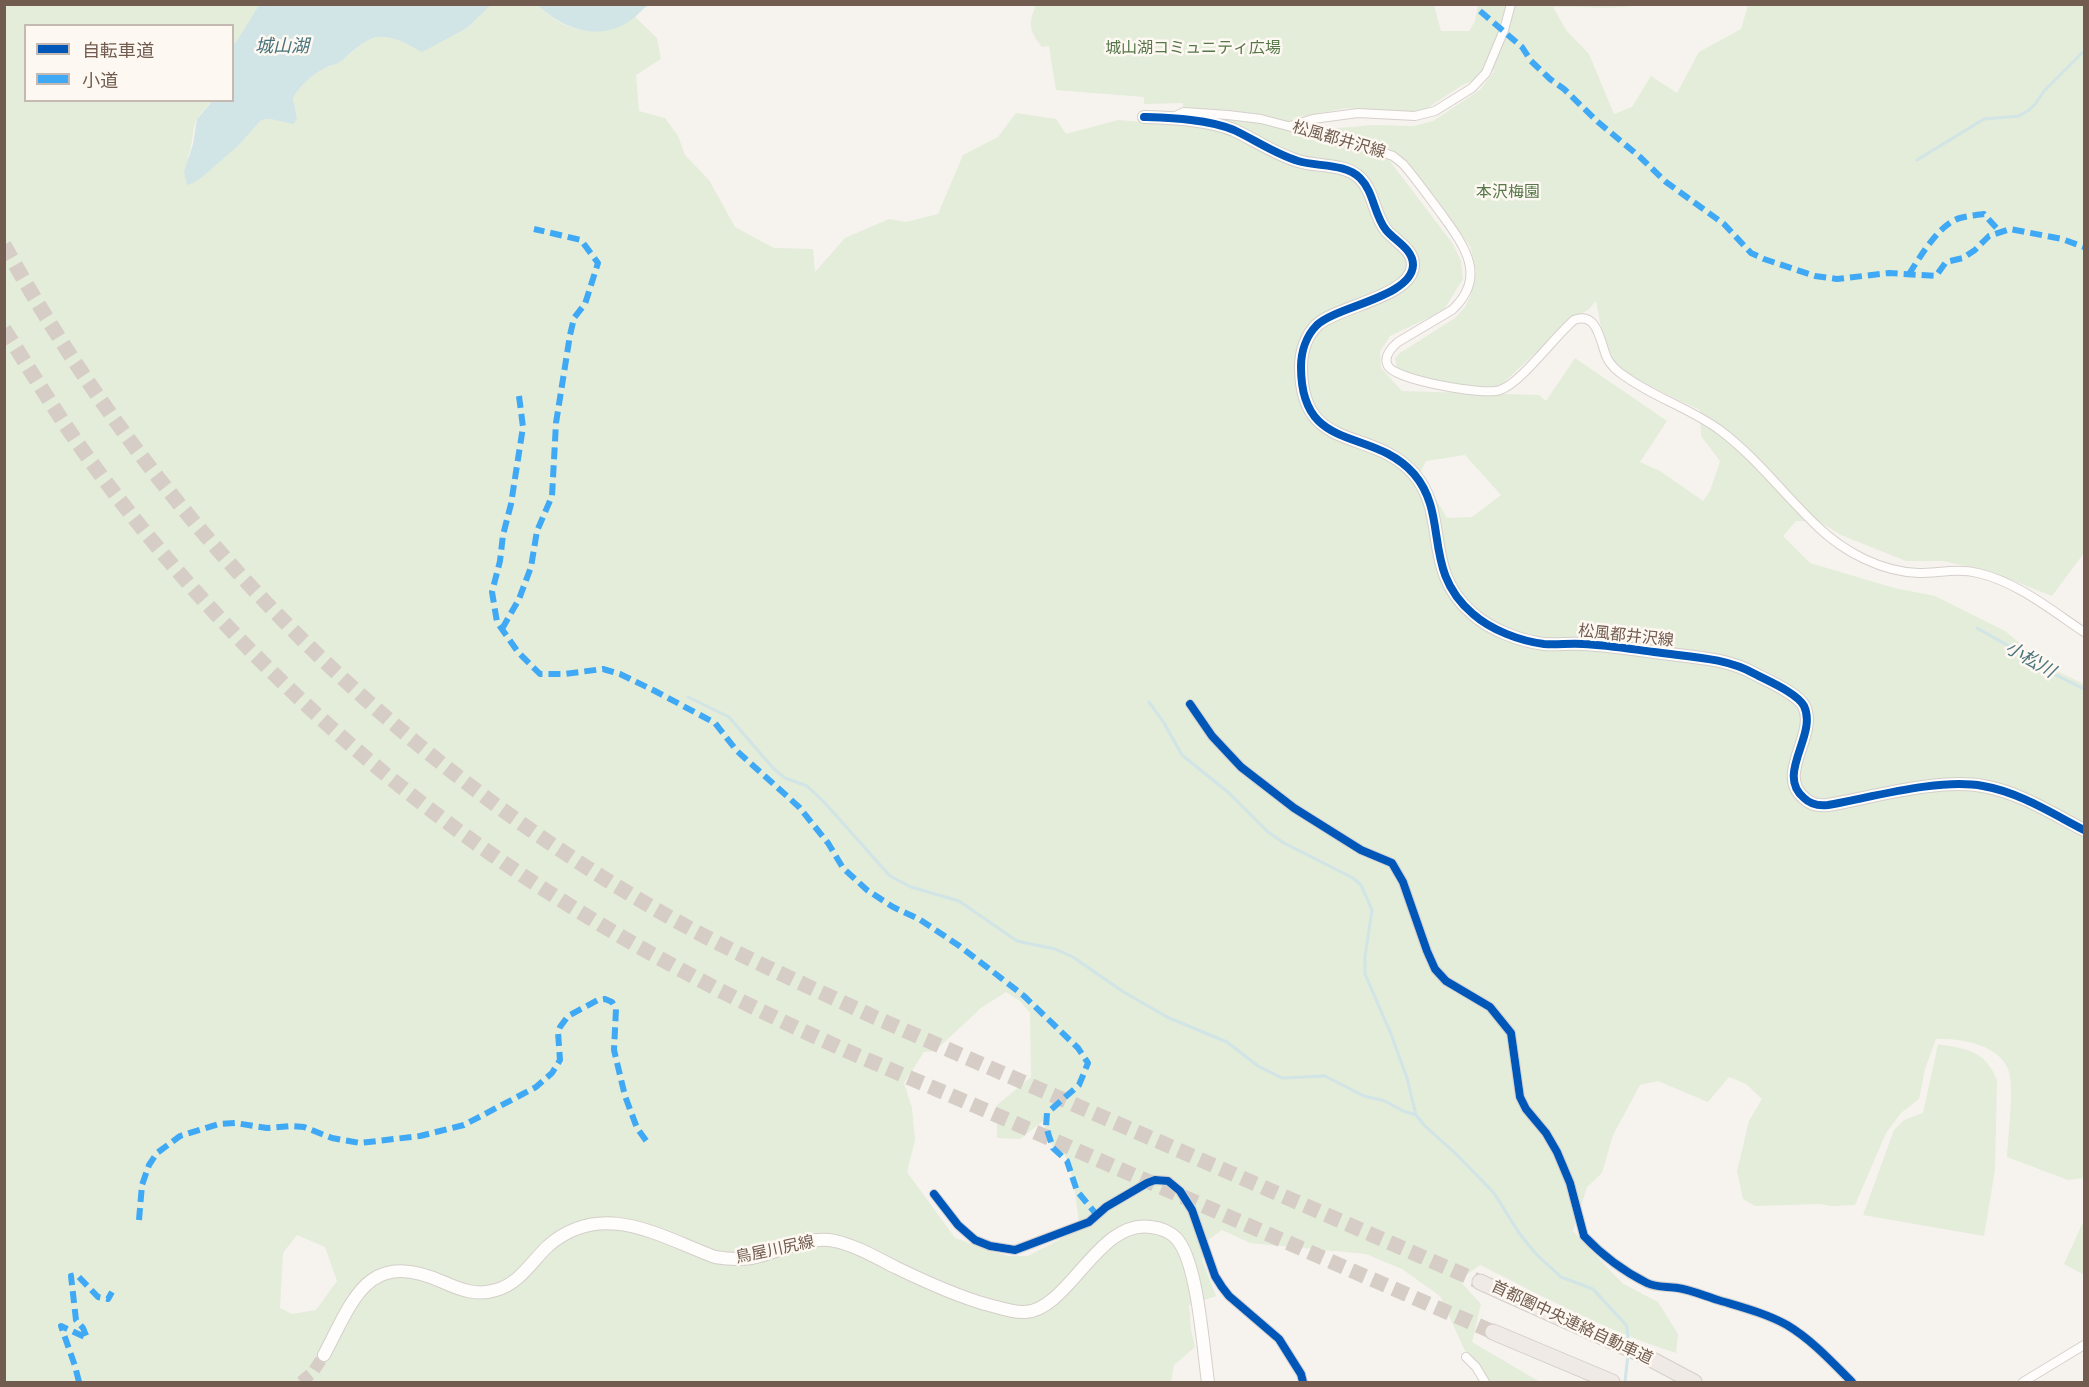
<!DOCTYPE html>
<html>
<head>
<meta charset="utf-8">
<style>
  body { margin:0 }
  #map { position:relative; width:2089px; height:1387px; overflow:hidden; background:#f6f3ee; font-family:Rubik,"Noto Sans JP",sans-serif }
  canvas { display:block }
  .frame { position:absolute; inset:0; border:6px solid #725c50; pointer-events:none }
  .legend { position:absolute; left:24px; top:24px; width:210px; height:78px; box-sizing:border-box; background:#fdf8f1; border:2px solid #c5bab1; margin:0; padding:8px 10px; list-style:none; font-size:18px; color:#725c50 }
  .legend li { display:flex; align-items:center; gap:12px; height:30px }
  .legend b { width:30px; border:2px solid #c5bab1 }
</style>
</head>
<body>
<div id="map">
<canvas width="2089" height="1387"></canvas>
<div class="frame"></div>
<ul class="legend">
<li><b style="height:8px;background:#0057b8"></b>自転車道</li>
<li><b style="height:8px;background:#3fa9f5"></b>小道</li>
</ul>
</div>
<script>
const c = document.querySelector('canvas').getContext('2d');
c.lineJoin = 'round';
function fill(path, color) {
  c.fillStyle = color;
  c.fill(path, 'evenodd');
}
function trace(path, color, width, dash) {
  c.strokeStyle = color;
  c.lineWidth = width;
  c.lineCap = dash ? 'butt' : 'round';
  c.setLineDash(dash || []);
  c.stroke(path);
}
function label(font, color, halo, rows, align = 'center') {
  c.font = font + ' Rubik,"Noto Sans JP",sans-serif';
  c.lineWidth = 5;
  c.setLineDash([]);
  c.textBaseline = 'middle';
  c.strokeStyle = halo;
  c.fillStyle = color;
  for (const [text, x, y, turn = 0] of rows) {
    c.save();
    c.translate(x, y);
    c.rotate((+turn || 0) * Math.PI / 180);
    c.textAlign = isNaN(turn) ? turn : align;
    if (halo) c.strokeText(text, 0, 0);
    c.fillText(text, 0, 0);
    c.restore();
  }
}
fill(new Path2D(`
  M5 5H259L236 42 233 44 232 26H26V100L211 101C208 108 199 113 196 121 192 133 193 144 188 156L195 182 239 145 261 120 270 119 294 123 297 118 293 98C301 84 313 74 327 67 332 65 336 65 340 62 351 54 361 42 374 38 391 32 408 44 422 51L467 28 491 5H538C568 35 598 38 635 17L657 38 661 59 636 75 639 111 665 118 678 136 685 155 709 180 735 227 774 248 813 249 815 272 845 238 889 219 906 222 938 214 963 155 998 137 1016 113 1056 119 1066 134 1118 120 1158 123 1184 117 1183 103 1144 104V97L1056 90 1049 46 1042 47C1029 31 1028 24 1036 5H1434L1441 31H1469L1475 21 1478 5H1639C1610 10 1582 6 1553 7L1566 30 1589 54 1614 114 1632 107 1651 76 1677 93 1699 52 1741 29 1748 5H2084V553L2052 596 1989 571 1943 561H1906L1841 535 1818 521H1796L1783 536 1810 563 1894 588 1935 596 2005 631 2050 668 2084 684V1178L2068 1180 2007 1157C2008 1136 2014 1090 2009 1072 2001 1044 1960 1038 1936 1039L1925 1069 1919 1099 1901 1113 1886 1133 1855 1205 1832 1206 1820 1204 1755 1206 1743 1199 1737 1171 1749 1121 1762 1099 1746 1084 1729 1077 1708 1102 1658 1081 1640 1085 1613 1135 1602 1173 1587 1187 1573 1231 1622 1283 1658 1302 1678 1334 1676 1353C1607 1331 1544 1297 1480 1265L1459 1280 1481 1304 1472 1342 1540 1382H1490L1478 1363 1465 1351 1440 1296 1402 1269 1366 1254 1250 1243 1222 1230 1209 1239 1202 1260 1216 1296 1189 1305 1191 1330 1195 1347 1174 1365 1171 1382H5ZM1495 70 1480 90 1433 121 1414 126 1373 125 1316 130C1346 138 1383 140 1406 160L1471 248 1476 272 1470 297 1465 307 1455 318 1400 353 1395 358 1397 370 1412 379 1487 389 1501 385 1571 320 1589 309 1596 301C1600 319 1602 342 1612 359 1622 376 1680 400 1700 410L1701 436 1720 461 1710 491 1703 501 1660 471 1640 462 1667 421 1575 358 1546 401 1539 395 1402 391 1381 368 1380 352 1390 336 1443 311 1463 279 1461 261 1453 244 1386 156 1291 132 1293 118 1347 108 1420 113 1461 86ZM1465 455 1501 495 1472 517 1447 518 1420 473 1426 461ZM1006 992 1020 1001 1030 1013 1031 1077 997 1105V1138L1020 1139 1043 1121 1053 1148C1056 1149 1059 1150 1062 1152 1074 1164 1077 1212 1080 1229L1028 1256H1008L989 1250 955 1238 907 1172 915 1140 912 1108 904 1083 924 1052 935 1051 981 1008ZM297 1235 325 1247 337 1281 316 1310 292 1314 280 1308 283 1253Z
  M1938 1044C1966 1049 1985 1050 1997 1080L1995 1170 1984 1236 1863 1215 1894 1130 1904 1120 1923 1113Z
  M2084 1220V1275L2064 1264Z`), '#e4ecda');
fill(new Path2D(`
  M259 5V4L491 5 467 28 422 52C407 44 396 36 379 37 364 38 351 54 340 62 336 65 331 65 327 67 313 74 301 84 293 98L297 118 294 124 270 119 261 120 239 145 202 177 195 182 187 185 184 172 193 144 197 119 210 104 211 101 232 100 233 44 236 42Z
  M538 5H649C643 8 640 13 635 17 604 43 564 31 538 5Z`), '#d1e4e6');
trace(new Path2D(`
  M1917 160 1984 119 2019 116 2029 110 2036 103 2044 91 2084 51
  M1977 628 2014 649 2044 669 2084 689
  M688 697 729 717 773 768 785 778 807 786 824 802 890 876 911 887 959 901 1017 941 1055 949 1073 957 1122 991 1167 1017 1227 1042 1258 1066 1282 1078 1325 1076 1364 1096 1385 1101 1403 1111 1416 1115
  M1149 702 1164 723 1182 755 1229 793 1268 832 1284 843 1353 878 1361 885 1372 910 1365 957V974L1391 1034 1407 1078 1416 1115 1424 1125 1456 1154 1494 1193 1519 1233 1536 1254 1561 1277 1593 1289 1627 1326 1628 1342
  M1625 1382 1628 1354`), '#d1e4e6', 3);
trace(new Path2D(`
  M301 1382 313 1372 324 1355`), '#d5cdc6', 12, [12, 6]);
trace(new Path2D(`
  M4 245C161 528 389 759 671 918 737 955 806 985 874 1017L1480 1282
  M4 329C29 368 53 408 79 445 162 562 262 671 372 763 497 868 637 952 784 1022 859 1058 936 1088 1012 1122 1172 1192 1332 1262 1493 1332`), '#d5cdc6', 15, [15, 8]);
const street = new Path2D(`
  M1171 118 1184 112 1228 115 1261 119 1371 148 1393 156 1403 164C1416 179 1428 196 1440 212 1463 244 1489 276 1452 310L1398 342C1391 348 1383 357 1388 366 1396 380 1485 396 1500 390 1521 383 1554 337 1574 320 1598 311 1600 342 1607 358 1611 366 1618 372 1626 377 1655 398 1692 409 1721 431 1757 458 1785 496 1818 527 1844 552 1882 572 1919 573 1938 573 1958 568 1978 573 2017 582 2051 610 2084 632
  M1290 126 1313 119 1358 113 1415 116 1435 111 1472 88 1486 73 1504 30 1511 4
  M1190 704 1212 736 1241 767 1294 808 1361 850 1392 863 1403 882 1427 951 1435 969 1446 981 1490 1007 1511 1033 1520 1097 1526 1109 1546 1133 1557 1152 1570 1183 1584 1236C1602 1255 1623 1271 1647 1283 1657 1288 1667 1286 1678 1288 1691 1290 1705 1296 1718 1300 1741 1307 1765 1313 1787 1325 1812 1340 1832 1362 1852 1382
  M934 1194 958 1225 975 1240 990 1246 1015 1250 1089 1222 1106 1207 1147 1183 1155 1180 1168 1181 1180 1191 1192 1210 1215 1276 1222 1287 1229 1296 1279 1339 1301 1374 1303 1382
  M1466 1357 1476 1367 1485 1382
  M2023 1382 2084 1345`);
const secondary = new Path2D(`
  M1144 117C1171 118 1208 119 1234 130 1255 140 1275 154 1298 161 1317 167 1345 163 1360 178 1374 192 1374 215 1386 230 1395 241 1413 249 1413 265 1412 297 1337 306 1317 325 1306 336 1301 352 1301 367 1301 455 1372 426 1414 474 1450 516 1421 570 1473 614 1491 630 1520 641 1544 644 1557 645 1570 643 1583 644 1607 645 1631 649 1654 652 1688 657 1725 657 1755 674 1768 681 1797 693 1804 706 1818 735 1775 774 1804 798 1811 805 1819 806 1828 805 1873 797 1939 778 1983 786 2019 792 2053 814 2084 830
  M324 1355C354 1298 368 1248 443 1282 461 1290 477 1296 496 1290 519 1284 532 1261 548 1246 602 1199 659 1236 715 1257 727 1259 739 1260 751 1258 779 1253 805 1235 835 1241 857 1246 877 1258 897 1268 926 1282 954 1295 985 1304 998 1307 1012 1313 1025 1312 1069 1310 1099 1218 1151 1227 1160 1228 1169 1231 1176 1238 1198 1261 1203 1349 1208 1382`);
const highway = new Path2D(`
  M1480 1282 1647 1357 1694 1382
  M1493 1332 1612 1382`);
trace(street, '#d6d0cc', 10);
trace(secondary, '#d4cfc9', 14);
trace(highway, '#d5cec8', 17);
trace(street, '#fefdfc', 8);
trace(secondary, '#fefdfc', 12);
trace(highway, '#f0eae7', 15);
trace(new Path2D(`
  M1480 11 1522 47 1531 61 1550 79 1564 89 1598 122 1640 157 1666 182 1724 224 1751 253 1764 259 1815 276 1837 279 1889 273 1936 276 1946 262 1963 258 1975 250 1989 236 2010 229 2062 239 2084 247
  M1909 274C1920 257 1940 223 1960 218 1968 216 1976 215 1984 214L2000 232
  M519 396 523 427 511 504 503 535 500 561 492 592 497 622 518 652 540 674H564L603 669 620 674 655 691 715 723 737 751 799 807 828 843 843 868 867 890 893 907 919 919 958 945 992 971 1024 996 1078 1048 1088 1063 1079 1085 1047 1113 1046 1127 1053 1148 1067 1161 1077 1191 1096 1214
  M502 629 519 599 531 567 537 531 552 496 556 423 570 335 574 318 585 304 598 263 581 240 534 229
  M139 1220 142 1185 149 1165 157 1153 180 1136 219 1124 235 1123 267 1128 290 1126 304 1127 332 1138 360 1143 420 1136 464 1125 536 1087 552 1073 560 1060 558 1032 560 1027 568 1016 598 1000 605 999 612 1002 616 1009 614 1050 625 1096 637 1128 647 1142
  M79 1382 75 1366 61 1326 87 1338 83 1328 76 1320 71 1276 77 1275 98 1297 108 1299 112 1292`), '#3fa9f5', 6, [12, 6]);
trace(new Path2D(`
  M1144 117C1171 118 1208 119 1234 130 1255 140 1275 154 1298 161 1317 167 1345 163 1360 178 1374 192 1374 215 1386 230 1395 241 1413 249 1413 265 1412 297 1337 306 1317 325 1306 336 1301 352 1301 367 1301 455 1372 426 1414 474 1450 516 1421 570 1473 614 1491 630 1520 641 1544 644 1557 645 1570 643 1583 644 1607 645 1631 649 1654 652 1688 657 1725 657 1755 674 1768 681 1797 693 1804 706 1818 735 1775 774 1804 798 1811 805 1819 806 1828 805 1873 797 1939 778 1983 786 2019 792 2053 814 2084 830
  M1190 704 1212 736 1241 767 1294 808 1361 850 1392 863 1403 882 1427 951 1435 969 1446 981 1490 1007 1511 1033 1520 1097 1526 1109 1546 1133 1557 1152 1570 1183 1584 1236C1602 1255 1623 1271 1647 1283 1657 1288 1667 1286 1678 1288 1691 1290 1705 1296 1718 1300 1741 1307 1765 1313 1787 1325 1812 1340 1832 1362 1852 1382
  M934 1194 958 1225 975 1240 990 1246 1015 1250 1089 1222 1106 1207 1147 1183 1155 1180 1168 1181 1180 1191 1192 1210 1215 1276 1222 1287 1229 1296 1279 1339 1301 1374 1303 1382`), '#0057b8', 8);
label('16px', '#57774a', '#fdf8f1', [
  ["城山湖コミュニティ広場",1193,48],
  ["本沢梅園",1508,192]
]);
label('16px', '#725c50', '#fdf8f1', [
  ["松風都井沢線",1339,140,16],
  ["松風都井沢線",1626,636,6],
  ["鳥屋川尻線",775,1250,-12],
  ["首都圏中央連絡自動車道",1572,1323,25]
]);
label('italic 18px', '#49737c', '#fdf8f1', [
  ["城山湖",282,47],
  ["小松川",2030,660,30]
]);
</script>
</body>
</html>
